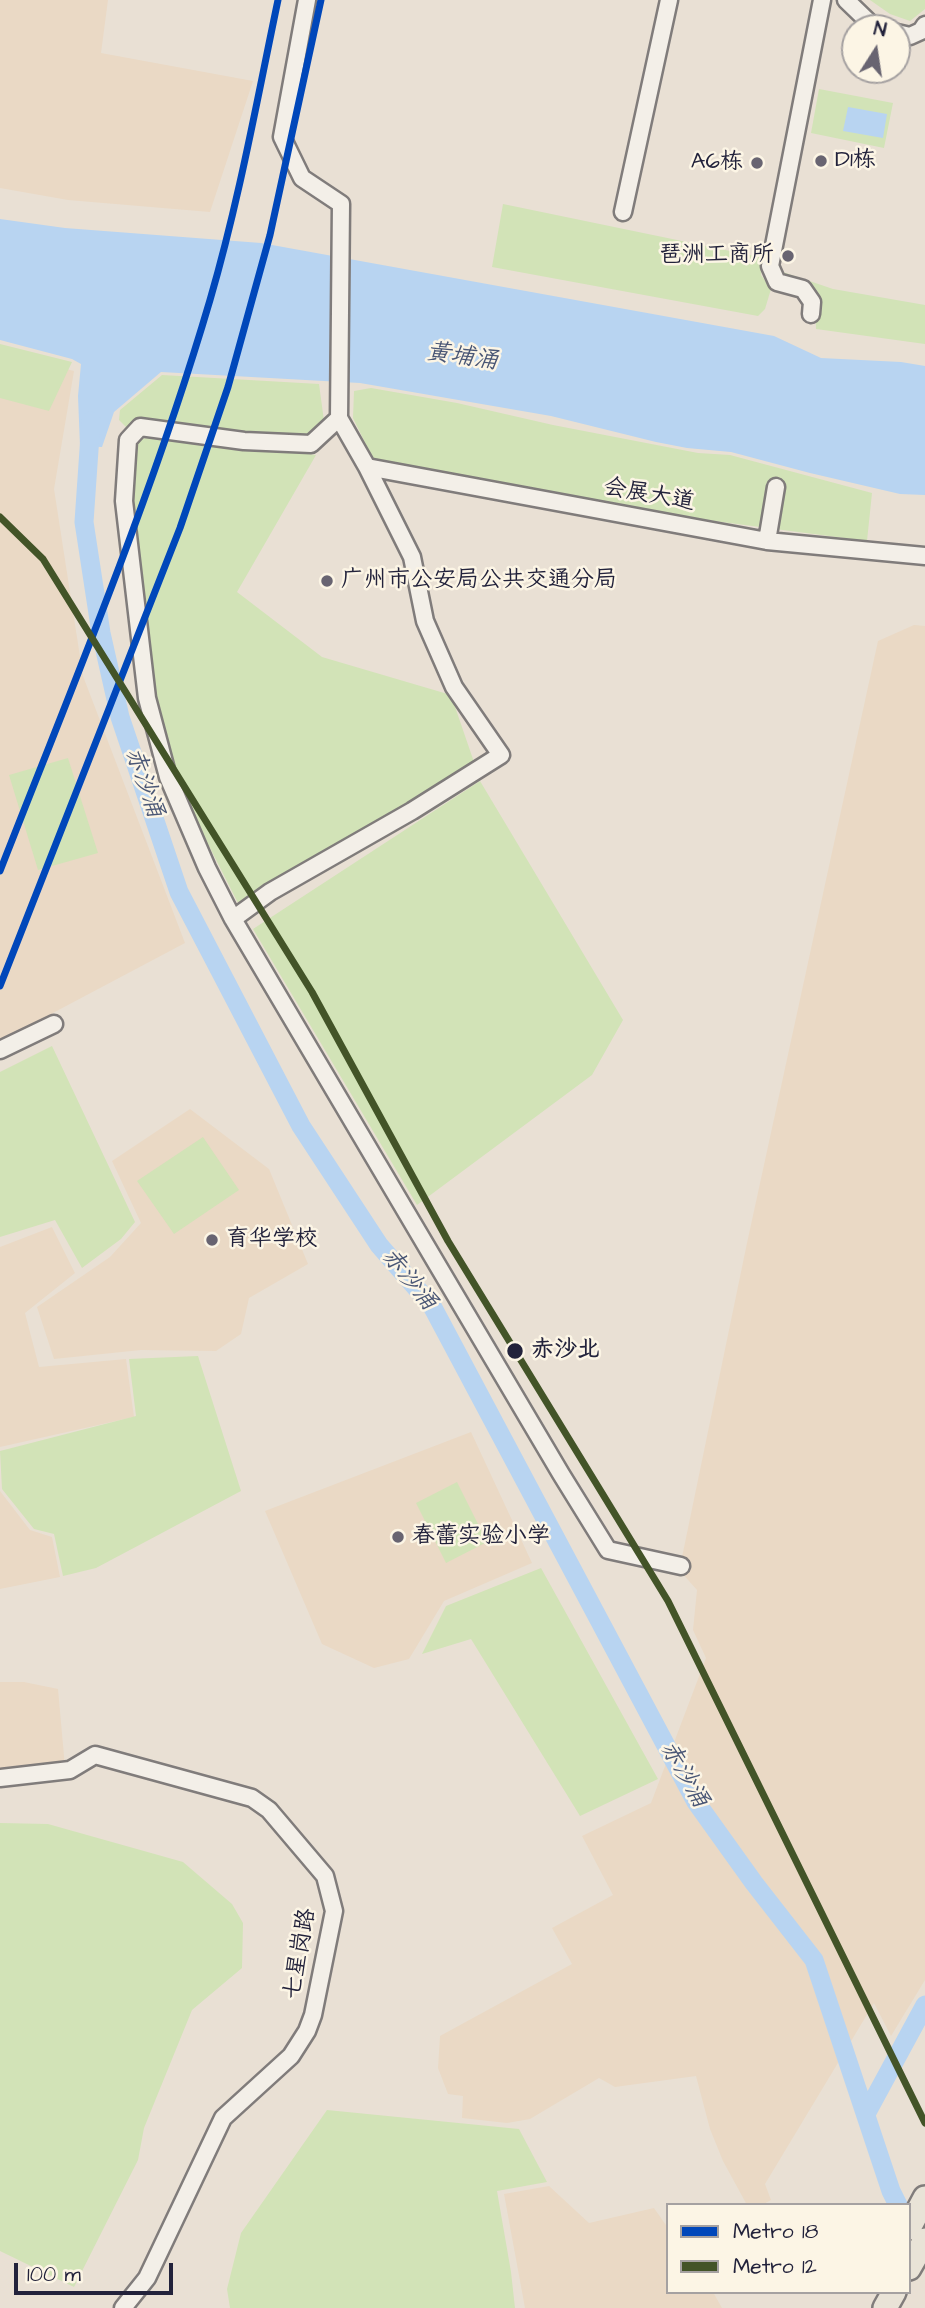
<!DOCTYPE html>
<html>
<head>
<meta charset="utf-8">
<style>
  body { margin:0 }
  #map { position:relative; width:925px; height:2308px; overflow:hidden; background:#e9e0d4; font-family:"Architects Daughter",sans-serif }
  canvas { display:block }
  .legend { position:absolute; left:666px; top:2203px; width:245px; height:91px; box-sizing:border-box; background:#fcf5e5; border:2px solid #a5a1a1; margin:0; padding:9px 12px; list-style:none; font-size:21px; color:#22223b }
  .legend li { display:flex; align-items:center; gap:14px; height:35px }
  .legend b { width:35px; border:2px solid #a5a1a1 }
  .north { position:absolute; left:841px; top:14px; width:70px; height:70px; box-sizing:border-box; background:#fcf5e5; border:2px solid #a5a1a1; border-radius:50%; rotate:12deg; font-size:19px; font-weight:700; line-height:28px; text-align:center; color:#22223b }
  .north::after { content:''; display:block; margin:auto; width:24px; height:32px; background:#686471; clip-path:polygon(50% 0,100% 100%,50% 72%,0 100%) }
  .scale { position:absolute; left:14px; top:2263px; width:159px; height:32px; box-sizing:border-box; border:4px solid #22223b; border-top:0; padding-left:9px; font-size:21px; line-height:24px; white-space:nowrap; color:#22223b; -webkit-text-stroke:5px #fcf5e5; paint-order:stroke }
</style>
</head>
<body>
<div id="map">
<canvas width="925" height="2308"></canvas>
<ul class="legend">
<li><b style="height:9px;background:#0047ba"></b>Metro 18</li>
<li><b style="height:9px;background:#435428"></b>Metro 12</li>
</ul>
<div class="north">N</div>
<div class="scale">100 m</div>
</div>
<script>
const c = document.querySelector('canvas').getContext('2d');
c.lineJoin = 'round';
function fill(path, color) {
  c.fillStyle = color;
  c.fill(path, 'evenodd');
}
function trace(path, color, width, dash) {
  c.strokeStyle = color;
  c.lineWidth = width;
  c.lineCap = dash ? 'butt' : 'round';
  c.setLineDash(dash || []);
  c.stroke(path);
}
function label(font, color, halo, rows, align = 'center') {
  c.font = font + ' "Architects Daughter","LXGW WenKai TC",sans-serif';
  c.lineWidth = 5;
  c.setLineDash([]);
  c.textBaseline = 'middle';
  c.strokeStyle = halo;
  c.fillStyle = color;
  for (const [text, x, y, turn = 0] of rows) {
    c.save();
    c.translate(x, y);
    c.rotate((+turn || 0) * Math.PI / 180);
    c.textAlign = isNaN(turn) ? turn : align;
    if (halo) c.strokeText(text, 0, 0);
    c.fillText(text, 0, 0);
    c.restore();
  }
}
fill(new Path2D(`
  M0 0H108L101 53 253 81 210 212 68 200 0 188Z
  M0 353 74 371 54 489 83 676 185 943 0 1041Z
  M914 625 925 626V1980L891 2036 874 2003 765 2184 771 2200 762 2205H747L723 2161 710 2129 696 2076 615 2087 599 2078 530 2119 507 2123 462 2118 463 2096 448 2094 438 2068 440 2036 572 1964 552 1928 613 1895 582 1836 651 1803 706 1658 693 1630 697 1590 680 1571 681 1562 747 1243 878 641Z
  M190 1109 269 1169 308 1264 249 1298 241 1334 216 1351 141 1350 54 1359 37 1307 110 1257 141 1223 112 1161Z
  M52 1227 75 1273 25 1313 39 1367 126 1359 134 1417 0 1447V1247Z
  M471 1432 532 1563 444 1601 409 1659 374 1668 322 1644 265 1511Z
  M0 1491 30 1530 52 1537 60 1577 0 1589Z
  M0 1682H24L58 1689 65 1767 0 1774Z
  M549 2186 589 2223 654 2208 668 2228V2292H713L722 2308H525L504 2194Z`), '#ead9c5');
fill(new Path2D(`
  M870 0H925V9L910 21 890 14Z
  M819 89 893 103 884 148 811 133Z
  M503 204 764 258 761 275 771 289 765 309 758 316 492 267Z
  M780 271 833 289 925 305V344L816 329 815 295 802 282 780 274Z
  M0 344 72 362 49 411 0 398Z
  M162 375 319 384 324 421 311 442 144 424 127 428 119 420 120 410Z
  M371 388 457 403 553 425 698 453 730 455 872 493 867 541 714 521 374 461 353 418 354 391Z
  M160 436 316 455 237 592 322 657 451 695 475 765 240 907 176 781 154 701 134 515 132 455 140 439Z
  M68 758 98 853 38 870 9 775Z
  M480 781 623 1020 592 1075 417 1205 253 929Z
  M52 1046 135 1222 121 1239 82 1268 55 1220 0 1237V1072Z
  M203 1137 239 1190 174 1234 137 1181Z
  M198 1356 241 1491 96 1568 63 1576 54 1534 34 1529 2 1489 0 1451 136 1416 129 1359Z
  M457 1482 487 1542 446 1563 416 1503Z
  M541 1568 658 1779 580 1816 471 1639 422 1654 446 1606Z
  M0 1823 48 1824 183 1862 232 1904 243 1923 242 1968 192 2010 144 2128 138 2160 74 2287 0 2251Z
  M327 2110 519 2129 547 2182 497 2191 511 2272 515 2308H230L227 2289 241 2233Z`), '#d2e3b7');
fill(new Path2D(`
  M848 107 887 114 883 138 843 131Z
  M0 219 65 228 261 243 774 336 821 358 901 362 925 366V495L900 494 810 473 731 452 687 448 656 442 551 416 360 383 161 372 114 412 102 447 80 446 78 396 81 364 72 359 0 340Z`), '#b8d4f1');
trace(new Path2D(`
  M91 421 84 522 101 633 120 717 179 892 301 1126 379 1245 432 1306 696 1802 754 1883 814 1960 891 2191 898 2205
  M866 2114 925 2005`), '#b8d4f1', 19);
const minor = new Path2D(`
  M846 0 875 28
  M897 33 910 36 921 31 925 25
  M623 212 669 0
  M811 314 812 302 803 289 777 282 770 266 822 0
  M339 418 311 444 244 441 140 427 128 440 124 501 147 698 168 777 207 868 233 919 561 1474 608 1550 681 1566
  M367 467 767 541 925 556
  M767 541 776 487
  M233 919 270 892 412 811 501 755 454 687 425 621 412 557 367 467 339 418 341 204 302 178 282 137 307 0
  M0 1050 54 1024
  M0 1778 70 1770 95 1755 252 1798 269 1810 325 1876 334 1911 313 2015 307 2031 291 2056 223 2118 147 2278 123 2308`);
const highway = new Path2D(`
  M909 2228 925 2198
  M909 2268 925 2240
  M885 2308 894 2292`);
trace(minor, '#807c7b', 21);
trace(highway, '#807c7b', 28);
trace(minor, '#f3efe8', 16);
trace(highway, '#e9e3d7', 23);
trace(new Path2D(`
  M0 871C74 682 153 494 210 300 239 201 257 100 278 0
  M0 986 180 528 228 387 270 235 321 0`), '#0047ba', 7);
trace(new Path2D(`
  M0 517 43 559 312 992 448 1241 668 1601 925 2123`), '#435428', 7);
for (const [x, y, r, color] of [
  [821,161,7,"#686471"],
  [757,163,7,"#686471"],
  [788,256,7,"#686471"],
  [327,581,7,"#686471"],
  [212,1240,7,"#686471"],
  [515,1351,9,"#22223b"],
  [398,1537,7,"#686471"]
]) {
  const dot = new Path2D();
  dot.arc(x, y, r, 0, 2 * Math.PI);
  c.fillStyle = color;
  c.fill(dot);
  trace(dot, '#fcf5e5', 2.5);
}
label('23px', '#22223b', '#fcf5e5', [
  ["D1栋",835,161],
  ["A6栋",743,163,"right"],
  ["琶洲工商所",774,256,"right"],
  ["广州市公安局公共交通分局",341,581],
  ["育华学校",226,1240],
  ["春蕾实验小学",412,1537]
], 'left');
label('23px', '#22223b', '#fcf5e5', [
  ["会展大道",649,496,10],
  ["七星岗路",301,1954,-80]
]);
label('bold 23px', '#22223b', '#fcf5e5', [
  ["赤沙北",531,1351]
], 'left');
label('italic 24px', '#495675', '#fcf5e5', [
  ["黄埔涌",462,358,8],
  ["赤沙涌",143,783,71],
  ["赤沙涌",408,1280,51],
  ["赤沙涌",683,1775,60]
]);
</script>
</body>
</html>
